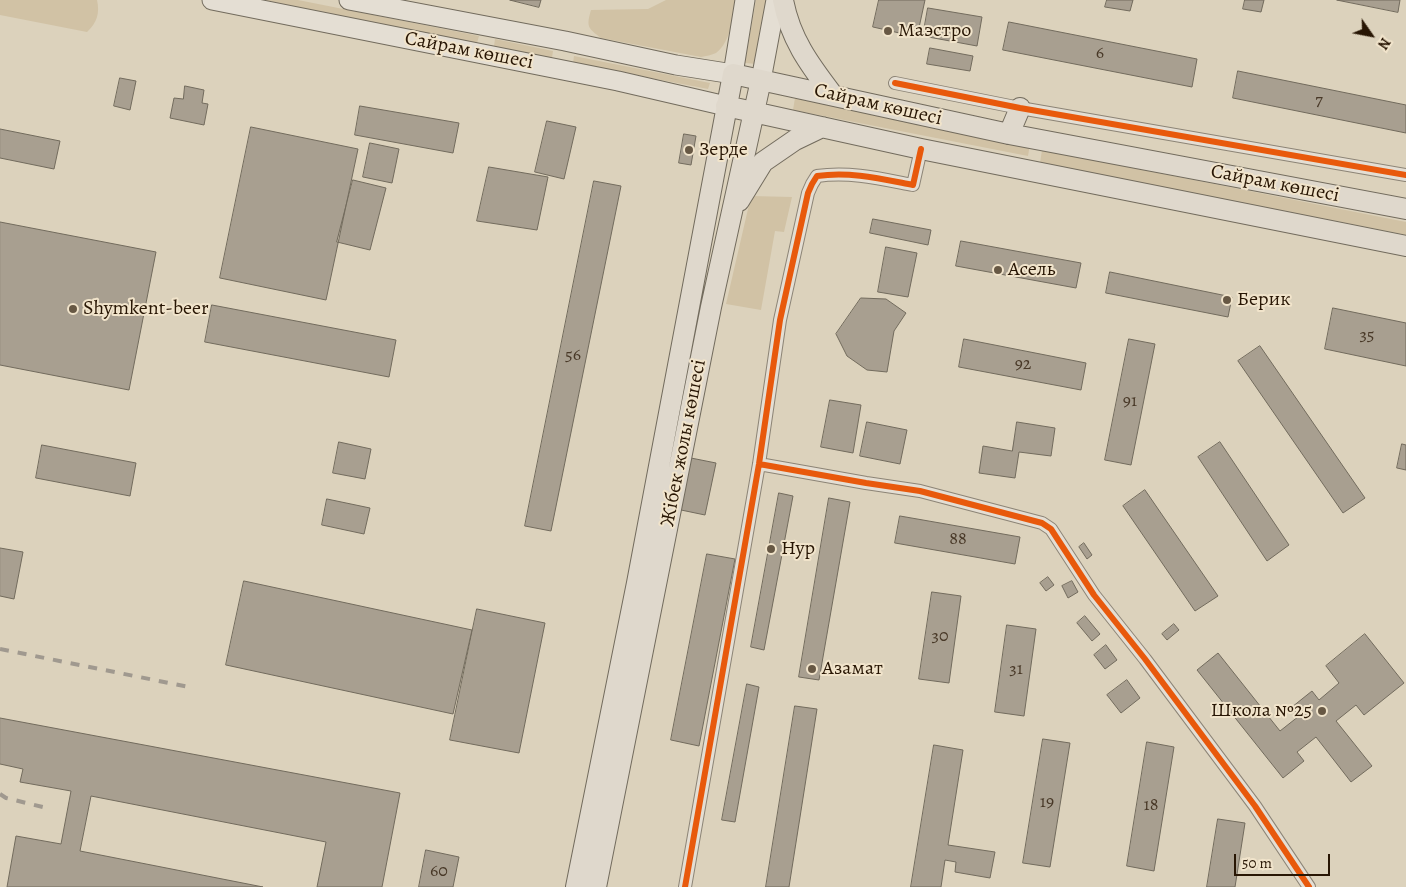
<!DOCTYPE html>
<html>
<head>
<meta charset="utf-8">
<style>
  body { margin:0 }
  #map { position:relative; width:1406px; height:887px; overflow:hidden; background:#dcd2bc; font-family:Alegreya,serif }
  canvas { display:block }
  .north { position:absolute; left:1346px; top:10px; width:50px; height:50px; -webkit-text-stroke:4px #f1e4cb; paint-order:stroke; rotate:123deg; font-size:14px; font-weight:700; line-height:20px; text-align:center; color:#281604 }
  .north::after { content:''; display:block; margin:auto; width:18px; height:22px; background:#281604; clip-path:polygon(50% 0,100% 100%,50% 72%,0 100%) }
  .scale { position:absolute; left:1234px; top:854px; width:96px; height:22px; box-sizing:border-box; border:2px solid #281604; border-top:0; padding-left:6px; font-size:15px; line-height:18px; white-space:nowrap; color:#281604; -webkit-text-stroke:4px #f1e4cb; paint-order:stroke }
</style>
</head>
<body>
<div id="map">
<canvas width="1406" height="887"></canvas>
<div class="north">N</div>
<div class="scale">50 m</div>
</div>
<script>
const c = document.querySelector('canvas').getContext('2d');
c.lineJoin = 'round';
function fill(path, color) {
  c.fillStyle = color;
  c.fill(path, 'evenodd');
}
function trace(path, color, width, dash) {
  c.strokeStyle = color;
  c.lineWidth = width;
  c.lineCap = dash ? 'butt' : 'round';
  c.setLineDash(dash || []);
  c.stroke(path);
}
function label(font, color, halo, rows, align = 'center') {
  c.font = font + ' Alegreya,serif';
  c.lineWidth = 4;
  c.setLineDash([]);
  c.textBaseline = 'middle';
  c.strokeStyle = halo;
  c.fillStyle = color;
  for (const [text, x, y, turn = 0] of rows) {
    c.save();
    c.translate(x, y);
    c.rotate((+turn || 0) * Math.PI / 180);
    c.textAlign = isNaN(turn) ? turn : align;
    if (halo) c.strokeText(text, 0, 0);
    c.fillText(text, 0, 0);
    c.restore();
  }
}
fill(new Path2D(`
  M0 0H97C100 13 97 23 87 32L0 15Z
  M264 0H298L479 36 477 43Z
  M666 0H737C733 16 731 42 716 53 712 55 706 56 701 57L601 38C588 28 586 27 591 10L648 9Z
  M756 0H767L756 64 745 63Z
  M495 39 553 51 552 58 494 46Z
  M574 56 710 83 708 89 573 63Z
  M795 98 1030 144 1028 156 793 110Z
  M1042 150 1406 222V235L1040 163Z
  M751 196 792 197 784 232 775 231 761 310 726 304Z`), '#d1c2a5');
const building = new Path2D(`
  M510 0H541L539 7Z
  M879 0H925L917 37 873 27Z
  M1107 0H1133L1130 11 1105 7Z
  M1245 0H1264L1261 12 1243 9Z
  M1337 0H1400L1398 12Z
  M928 8 982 17 977 46 923 36Z
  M1009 22 1197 59 1192 87 1003 50Z
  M930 48 973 56 970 71 927 64Z
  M1238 71 1406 105V133L1233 98Z
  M120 78 136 81 130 110 114 106Z
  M185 86 204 90 202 103 208 104 204 125 170 118 174 98 183 99Z
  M360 106 459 123 453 153 355 135Z
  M547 121 576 127 564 179 535 172Z
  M251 127 358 149 326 300 220 278Z
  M0 129 60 141 54 169 0 158Z
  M684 134 696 136 691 165 679 163Z
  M370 143 399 149 392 183 363 177Z
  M489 167 548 177 537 230 477 221Z
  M353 180 386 188 370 250 337 242Z
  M594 181 621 186 551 531 525 526Z
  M873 219 931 230 928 245 870 233Z
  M0 222 156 252 129 390 0 365Z
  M961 241 1081 263 1076 288 956 266Z
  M886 247 917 253 908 297 878 292Z
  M1110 272 1232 297 1228 317 1106 293Z
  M861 298 886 299 906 313 894 331 887 372 867 370 847 356 836 334Z
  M212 305 396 340 389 377 205 342Z
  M1333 308 1406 323V366L1325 349Z
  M964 339 1086 363 1081 390 959 367Z
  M1129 339 1155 344 1131 465 1105 460Z
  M1260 346 1365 498 1343 513 1238 361Z
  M830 400 861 405 853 453 821 447Z
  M867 422 907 430 900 464 860 456Z
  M1017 422 1055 428 1051 456 1019 452 1015 478 979 473 983 446 1012 451Z
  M339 442 371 449 365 479 333 473Z
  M1220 442 1289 545 1267 561 1198 457Z
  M1402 444 1406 445V470L1397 468Z
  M42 445 136 463 130 496 36 478Z
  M691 458 716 463 705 515 681 510Z
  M1145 490 1218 596 1195 611 1123 506Z
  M779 493 793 496 764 650 751 647Z
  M829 498 850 502 819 680 799 677Z
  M327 499 370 508 364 534 322 525Z
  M900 516 1020 537 1015 564 895 543Z
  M1084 543 1092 555 1087 559 1079 547Z
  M0 548 23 552 14 599 0 596Z
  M707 554 735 559 699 746 671 740Z
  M1048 577 1054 585 1046 591 1040 583Z
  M244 581 472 630 453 714 226 665Z
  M1072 581 1078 592 1068 598 1062 586Z
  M932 592 961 596 949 683 919 679Z
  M477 609 545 623 519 753 450 740Z
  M1085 616 1100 634 1092 641 1077 623Z
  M1174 624 1179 630 1167 640 1162 634Z
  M1007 625 1036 629 1024 716 995 712Z
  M1365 634 1404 683 1364 715 1356 705 1336 721 1372 766 1351 782 1316 737 1297 752 1304 761 1283 778 1197 670 1218 653 1280 731 1299 716 1292 707 1312 691 1319 700 1339 683 1326 666Z
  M1106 645 1117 660 1105 669 1094 655Z
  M1127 680 1140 698 1121 713 1107 695Z
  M747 684 759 687 735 822 722 820Z
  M795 706 817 709 789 887H766Z
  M0 718 400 793 382 887H317L326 842 91 796 80 851 263 887H7L16 836 61 844 71 791 20 782 23 769 0 764Z
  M1043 739 1070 743 1050 867 1023 863Z
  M1147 742 1174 747 1154 871 1127 866Z
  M934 745 963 750 948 845 995 852 990 878 955 872 956 862 945 860 941 887H911Z
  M1218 819 1245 823 1235 887H1207Z
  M426 850 459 857 453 887H419Z`);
fill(building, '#a89f90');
trace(building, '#726b5d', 1);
const minor = new Path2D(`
  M895 83 1020 108 1406 175
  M759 464 866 483 920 491 1042 523 1051 529 1094 595 1145 659 1255 806 1309 887
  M685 887 759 464 780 320 808 193 812 184 817 176C850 171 882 179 913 185L921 149`);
const secondary = new Path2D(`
  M212 0 618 81 726 106
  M349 0 565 41 676 65 733 74 745 0
  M761 80 776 0`);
const primary = new Path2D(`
  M783 0C790 38 809 64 832 94
  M726 106 921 149 1406 246
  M1009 134 1020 108
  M739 201 763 162 795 140 822 127
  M576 887 637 583 733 74 1009 134 1406 209
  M596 887 711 307 761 80`);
trace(minor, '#8c8476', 14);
trace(secondary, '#726b5d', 21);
trace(primary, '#726b5d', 22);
trace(minor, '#e4ded3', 12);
trace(secondary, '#e4ded3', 19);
trace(primary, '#dfd8cc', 20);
trace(new Path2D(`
  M0 649 189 687
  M0 794 6 798 51 809`), '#a0998f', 4, [9, 9]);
trace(new Path2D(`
  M895 83 1020 108 1406 175
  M759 464 866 483 920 491 1042 523 1051 529 1094 595 1145 659 1255 806 1309 887
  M685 887 759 464 780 320 808 193 812 184 817 176C850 171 882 179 913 185L921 149`), '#e8590c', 6);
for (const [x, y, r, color] of [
  [888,31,5,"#675844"],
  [689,150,5,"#675844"],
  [998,270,5,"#675844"],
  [1227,300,5,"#675844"],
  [73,309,5,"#675844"],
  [771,549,5,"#675844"],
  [812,669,5,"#675844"],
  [1322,711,5,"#675844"]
]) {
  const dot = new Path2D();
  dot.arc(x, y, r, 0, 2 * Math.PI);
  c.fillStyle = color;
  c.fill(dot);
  trace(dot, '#f1e4cb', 2);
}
label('18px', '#483827', null, [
  ["6",1100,54],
  ["7",1319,101],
  ["35",1367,336],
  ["56",573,356],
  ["92",1023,365],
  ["91",1130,402],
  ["88",958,540],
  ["30",940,637],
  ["31",1016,670],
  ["19",1047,803],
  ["18",1151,806],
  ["60",439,872]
]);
label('20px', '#281604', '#f1e4cb', [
  ["Маэстро",898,31],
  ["Зерде",699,150],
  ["Асель",1008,270],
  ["Берик",1237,300],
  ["Shymkent-beer",83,309],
  ["Нур",781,549],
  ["Азамат",822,669],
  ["Школа №25",1312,711,"right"]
], 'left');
label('20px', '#281604', '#f1e4cb', [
  ["Сайрам көшесі",469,51,11],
  ["Сайрам көшесі",878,105,13],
  ["Сайрам көшесі",1275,184,11],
  ["Жібек жолы көшесі",684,443,-79]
]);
</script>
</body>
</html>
